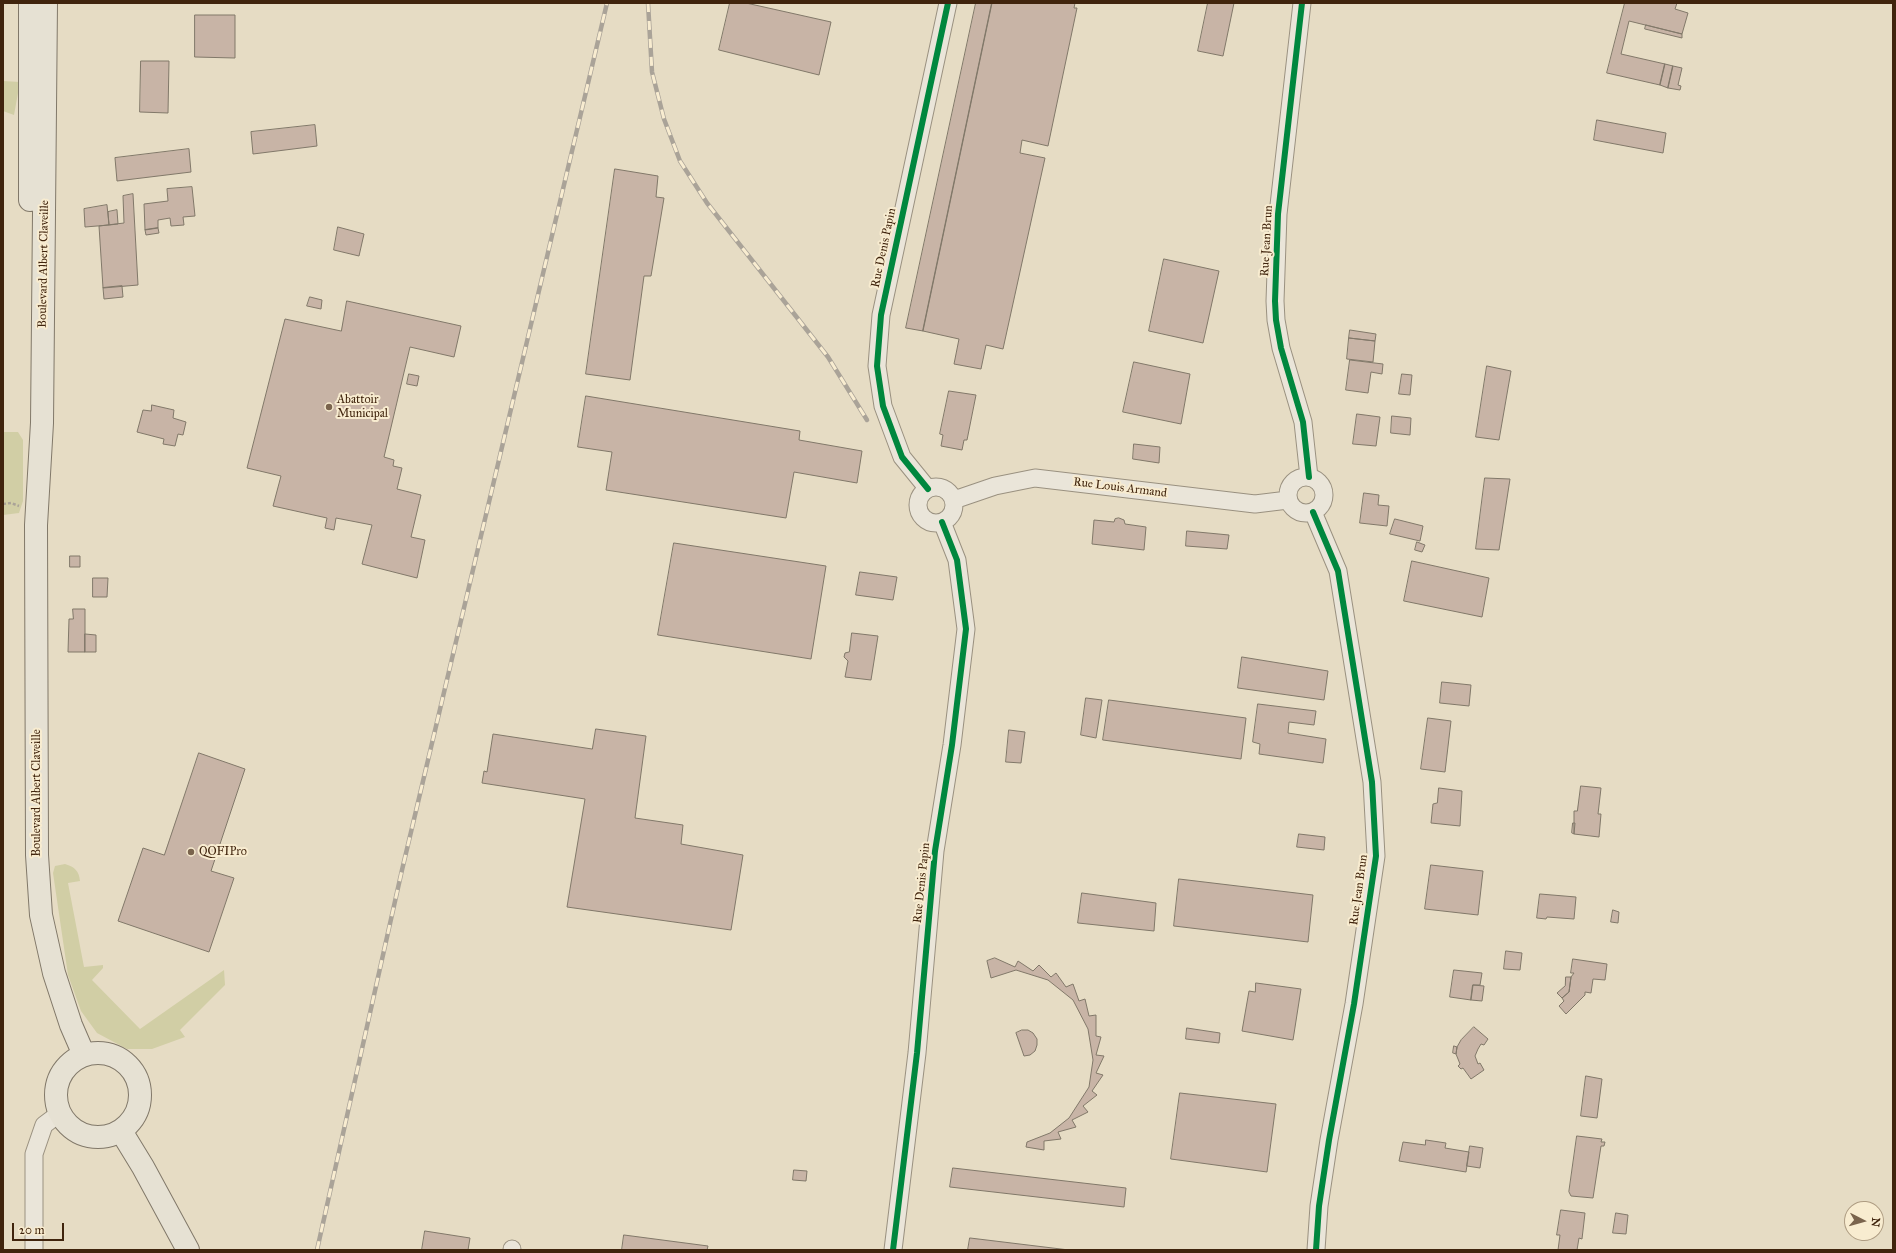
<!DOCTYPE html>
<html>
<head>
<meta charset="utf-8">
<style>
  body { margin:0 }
  #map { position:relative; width:1896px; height:1253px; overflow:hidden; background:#e6dcc4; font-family:"IM FELL Great Primer",serif }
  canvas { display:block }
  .frame { position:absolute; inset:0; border:4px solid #40240d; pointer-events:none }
  .north { position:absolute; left:1844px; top:1201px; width:40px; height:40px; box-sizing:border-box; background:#f8ecd0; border:1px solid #ae9c82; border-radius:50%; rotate:96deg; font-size:11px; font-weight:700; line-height:16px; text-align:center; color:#40240d }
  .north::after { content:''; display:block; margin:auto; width:14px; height:18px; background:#7a644d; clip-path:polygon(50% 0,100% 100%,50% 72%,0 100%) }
  .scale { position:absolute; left:12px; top:1223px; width:52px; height:18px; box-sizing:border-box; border:2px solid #40240d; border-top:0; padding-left:5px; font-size:12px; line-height:14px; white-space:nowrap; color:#40240d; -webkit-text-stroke:3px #f8ecd0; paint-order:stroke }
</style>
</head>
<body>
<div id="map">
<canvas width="1896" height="1253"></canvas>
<div class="frame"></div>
<div class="north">N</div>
<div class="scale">20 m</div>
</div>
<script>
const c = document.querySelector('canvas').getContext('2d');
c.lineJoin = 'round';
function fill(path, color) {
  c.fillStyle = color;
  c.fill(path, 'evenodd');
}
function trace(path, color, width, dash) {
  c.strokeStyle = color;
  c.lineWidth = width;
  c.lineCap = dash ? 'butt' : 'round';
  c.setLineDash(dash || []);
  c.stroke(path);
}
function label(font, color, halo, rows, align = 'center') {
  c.font = font + ' "IM FELL Great Primer",serif';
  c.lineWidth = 4;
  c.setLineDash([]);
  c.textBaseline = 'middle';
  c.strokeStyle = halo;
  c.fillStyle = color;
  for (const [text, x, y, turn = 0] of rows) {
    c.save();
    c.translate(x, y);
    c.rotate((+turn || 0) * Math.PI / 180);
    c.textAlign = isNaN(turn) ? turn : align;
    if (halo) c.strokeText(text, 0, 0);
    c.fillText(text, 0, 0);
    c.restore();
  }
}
fill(new Path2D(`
  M3 81 20 82 14 115 3 111Z
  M3 432H18L23 440V501L19 513 3 515Z
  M65 864C75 867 79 871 80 881L68 883 84 967 103 965V968L92 980 140 1029 224 970 225 985 180 1030 185 1037 152 1049H127L97 1033 81 1011 68 975 53 873 55 866Z`), '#d1cea5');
const building = new Path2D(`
  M730 3H746L831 22 819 75 719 50Z
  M976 3H992L923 331 906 328Z
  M992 3H1075L1074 8H1077L1048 146 1022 140 1020 153 1045 158 1003 349 986 345 981 369 954 364 959 339 923 331Z
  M1208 3H1234L1223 56 1198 51Z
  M1625 3H1677L1675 9 1688 13 1682 34 1629 21 1621 54 1665 64 1660 85 1607 73Z
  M195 15H235V58L195 57Z
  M1646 25 1682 34V38L1645 29Z
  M141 61H169L168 113 140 112Z
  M1665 64 1673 66 1668 88 1660 85Z
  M1673 66 1682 68 1678 85 1681 86 1680 90 1668 88Z
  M1597 120 1666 133 1663 153 1594 140Z
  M315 125 317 146 253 154 251 132Z
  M189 149 191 172 117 181 115 158Z
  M615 169 658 176 656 197 664 198 651 276H644L630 380 586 374Z
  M192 187 195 216 183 217 184 225 171 226 170 218 158 220V228L145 230 144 204 168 201 167 189Z
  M133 194 138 285 103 288 99 226 124 223 123 196Z
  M107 205 109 225 85 227 84 209Z
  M117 210 118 224 109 225 108 212Z
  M338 227 364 234 359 256 334 250Z
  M158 228 159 233 146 235 145 230Z
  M1164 259 1219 271 1203 343 1149 331Z
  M122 286 123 297 104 299 103 288Z
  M310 297 322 300 321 309 307 306Z
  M347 301 461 326 454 357 410 347 384 457 394 460 393 466 402 468 397 489 421 495 411 537 425 540 417 578 362 564 372 525 336 518 334 530 325 528 327 518 273 506 281 476 247 468 285 319 341 331Z
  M1350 330 1376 334 1375 341 1349 338Z
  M1349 338 1375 341 1373 362 1347 359Z
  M1350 360 1383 364 1382 374 1371 372 1368 393 1346 390Z
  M1134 362 1190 374 1181 424 1123 412Z
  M1487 366 1511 371 1499 440 1476 437Z
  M409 374 419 376 417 386 407 384Z
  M1402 374 1412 375 1410 395 1399 394Z
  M949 391 976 395 967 440H964L962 450 941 446 943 435 940 434Z
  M586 396 800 431 799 440 862 451 857 483 794 472 786 518 606 490 612 452 578 447Z
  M152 405 174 410 173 418 186 422 183 435 178 434 175 446 163 444 164 439 137 432 143 410 151 411Z
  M1357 414 1380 417 1376 446 1353 444Z
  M1392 416 1411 418 1410 435 1391 433Z
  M1134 444 1160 447 1159 463 1133 459Z
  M1485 478 1510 479 1499 550 1476 549Z
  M1364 493 1379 495 1378 505 1389 506 1387 526 1360 523Z
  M1119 518 1124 520 1125 524 1146 527 1144 550 1092 544 1094 520 1114 522 1115 519Z
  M1395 519 1423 526 1420 541 1390 534Z
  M1187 531 1229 535 1227 549 1186 546Z
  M1417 542 1425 545 1422 552 1415 550Z
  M674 543 826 566 811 659 658 635Z
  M70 556H80V567H70Z
  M1412 561 1489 578 1482 617 1404 601Z
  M860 572 897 577 893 600 856 595Z
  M93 578H108L107 597H93Z
  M73 609H85V652H68L69 619H73Z
  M852 633 878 636 871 680 845 677 848 661 844 657 845 653 849 652Z
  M85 634 96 635V652H85Z
  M1242 657 1328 671 1324 700 1238 688Z
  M1442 682 1471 685 1469 706 1440 703Z
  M1086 698 1102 700 1096 738 1081 735Z
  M1109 700 1246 718 1241 759 1103 740Z
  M1258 704 1316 711 1314 725 1289 722 1288 733 1326 739 1323 763 1259 754 1260 744 1253 742Z
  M1428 718 1451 721 1445 772 1421 769Z
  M596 729 646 736 635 818 683 825 681 844 743 855 731 930 567 907 585 799 482 783 484 771 487 772 493 734 592 749Z
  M1009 730 1025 732 1021 763 1006 762Z
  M199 753 245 769 211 871 234 878 209 952 118 921 143 848 164 855Z
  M1581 786 1601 788 1598 814H1601L1599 837 1574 834V811H1577Z
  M1439 788 1462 791 1460 826 1431 823 1433 804 1437 803Z
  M1573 823H1575L1574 834 1572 833Z
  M1299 834 1325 837 1324 850 1297 847Z
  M1431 865 1483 871 1478 915 1425 909Z
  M1179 879 1313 895 1308 942 1174 926Z
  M1082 893 1156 903 1154 931 1078 923Z
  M1540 894 1576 897 1574 919 1547 917 1546 919 1537 918Z
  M1613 910 1619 912 1618 923 1611 922Z
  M1506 951 1522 953 1520 970 1504 969Z
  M995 958 1015 967 1018 961 1033 971 1039 965 1051 977 1056 973 1066 987 1073 984 1079 1001 1085 999 1089 1016 1096 1015V1036L1101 1037 1096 1055 1104 1056 1096 1073 1103 1075 1092 1091 1097 1095 1083 1106 1088 1112 1072 1120 1076 1127 1058 1132 1061 1139 1044 1141V1150L1026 1147 1027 1142 1050 1133 1069 1118 1089 1087 1093 1060 1088 1029 1073 1000 1048 980 1016 970 991 978 987 961Z
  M1573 959 1607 964 1605 980 1593 979 1591 993 1585 992V995L1566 1014 1559 1006 1564 1001 1562 998 1569 992 1571 977 1574 973H1571Z
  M1454 970 1482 973 1480 985H1473L1471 1000 1450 997Z
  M1566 977H1571L1569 992 1562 998 1557 993 1565 986Z
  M1256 983 1301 989 1293 1040 1242 1031 1249 991 1255 992Z
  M1473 985 1484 986 1482 1001 1471 1000Z
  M1474 1027 1488 1039 1484 1045 1481 1044 1478 1049 1475 1056 1478 1064 1480 1063 1484 1070 1471 1079 1463 1068 1461 1069 1458 1066 1460 1064 1456 1054 1457 1047 1461 1040Z
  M1187 1028 1220 1033 1219 1043 1186 1039Z
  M1022 1030H1028L1033 1033 1037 1039V1045L1035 1051 1030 1055 1024 1056 1016 1033Z
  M1454 1046 1457 1047 1456 1054 1453 1053Z
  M1586 1076 1602 1079 1597 1118 1581 1116Z
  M1180 1093 1276 1104 1267 1172 1171 1159Z
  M1577 1136 1602 1139 1601 1142H1605L1604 1146H1601L1593 1198 1571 1196 1569 1192Z
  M1426 1140 1446 1143 1445 1148 1469 1152 1466 1172 1399 1161 1403 1142 1425 1145Z
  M1470 1146 1483 1148 1480 1168 1467 1166Z
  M953 1168 1126 1188 1124 1207 950 1187Z
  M794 1170 807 1171 806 1181 793 1180Z
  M1561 1210 1585 1213 1582 1239 1579 1238 1577 1250H1558L1560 1235H1557Z
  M1616 1213 1628 1215 1626 1234 1613 1233Z
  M425 1231 470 1238 468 1250H422Z
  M624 1235 708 1246 707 1250H622Z
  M970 1238 1069 1250H968Z`);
fill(building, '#c8b4a6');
trace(building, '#817869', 1);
const minor = new Path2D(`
  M1302 3 1278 214 1275 301 1276 320 1281 348 1303 422 1309 477
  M1288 495a18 18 0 1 1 36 0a18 18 0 1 1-36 0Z
  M918 505a18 18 0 1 1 36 0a18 18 0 1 1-36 0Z
  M928 489 902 457 883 406 877 366 881 315 948 3
  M954 500 995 486 1035 478 1255 504 1288 500
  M1313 512 1338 571 1372 782 1376 856 1354 1004 1329 1140 1319 1206 1316 1250
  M34 1250V1154L44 1125 60 1113
  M512 1250V1249
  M893 1250 917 1053 935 851 952 745 966 629 957 560 942 522`);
const major = new Path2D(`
  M46 3 42 423 36 525 37 855 41 915 54 973 71 1025 84 1055
  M30 200V3
  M56 1095a42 42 0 1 1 84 0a42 42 0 1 1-84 0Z
  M121 1131 143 1167 188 1250`);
trace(minor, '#9a9180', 19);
trace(major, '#817869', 24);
trace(new Path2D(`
  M3 504 11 503 19 506`), '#aaa398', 2.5, [3, 2]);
trace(minor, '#eae5d9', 17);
trace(major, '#e6e1d3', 22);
const rail = new Path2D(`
  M648 3 652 72 664 119 680 161 707 203 828 357 867 420
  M317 1250 402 870 607 3`);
trace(rail, '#aaa398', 4.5);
trace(rail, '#f8ecd0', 3, [9]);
trace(new Path2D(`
  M1302 3 1278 214 1275 301 1276 320 1281 348 1303 422 1309 477
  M928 489 902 457 883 406 877 366 881 315 948 3
  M1313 512 1338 571 1372 782 1376 856 1354 1004 1329 1140 1319 1206 1316 1250
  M893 1250 917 1053 935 851 952 745 966 629 957 560 942 522`), '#00873e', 6);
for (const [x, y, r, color] of [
  [329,407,4,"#7a644d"],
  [191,852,4,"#7a644d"]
]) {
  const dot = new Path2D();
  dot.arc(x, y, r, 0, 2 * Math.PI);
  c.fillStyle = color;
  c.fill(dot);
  trace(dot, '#f8ecd0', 1.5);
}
label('12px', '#40240d', '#f8ecd0', [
  ["Rue Jean Brun",1267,241,-87],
  ["Rue Denis Papin",884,248,-78],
  ["Boulevard Albert Claveille",44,264,-89],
  ["Rue Louis Armand",1120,488,7],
  ["Boulevard Albert Claveille",37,793,-90],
  ["Rue Denis Papin",922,883,-84],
  ["Rue Jean Brun",1359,890,-82]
]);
label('12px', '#40240d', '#f8ecd0', [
  ["Abattoir",337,400],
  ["Municipal",337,414],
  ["QOFIPro",199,852]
], 'left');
</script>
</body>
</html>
